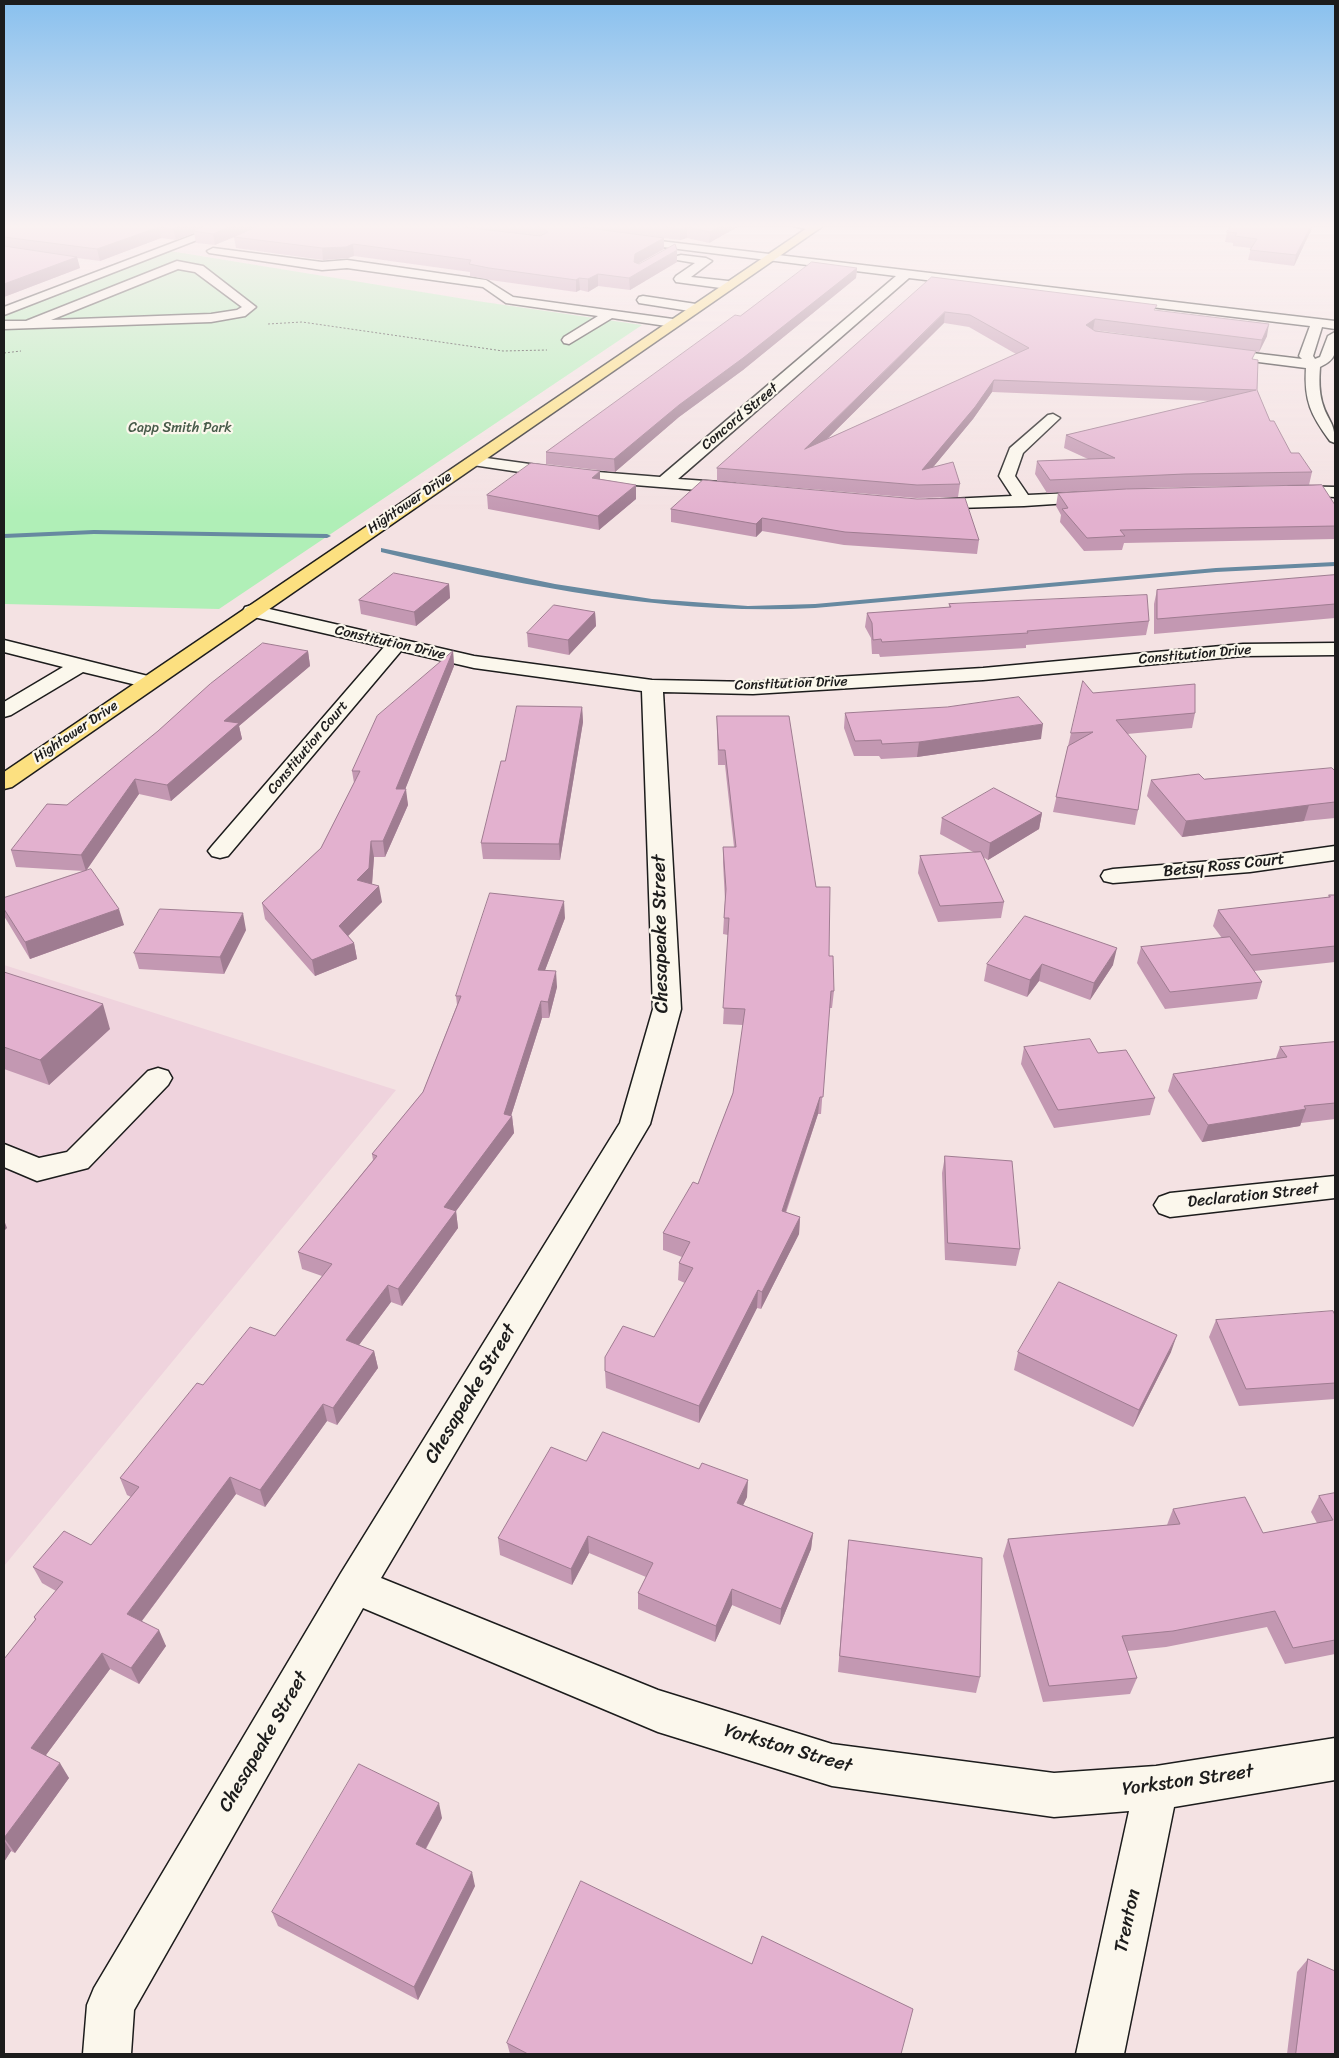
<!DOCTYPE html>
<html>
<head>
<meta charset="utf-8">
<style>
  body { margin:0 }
  #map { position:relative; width:1339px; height:2058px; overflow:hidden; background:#f4e2e3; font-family:Sriracha,sans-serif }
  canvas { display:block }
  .frame { position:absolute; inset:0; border:5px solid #1c1c1c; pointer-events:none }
</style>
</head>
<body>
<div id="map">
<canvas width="1339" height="2058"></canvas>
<div class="frame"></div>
</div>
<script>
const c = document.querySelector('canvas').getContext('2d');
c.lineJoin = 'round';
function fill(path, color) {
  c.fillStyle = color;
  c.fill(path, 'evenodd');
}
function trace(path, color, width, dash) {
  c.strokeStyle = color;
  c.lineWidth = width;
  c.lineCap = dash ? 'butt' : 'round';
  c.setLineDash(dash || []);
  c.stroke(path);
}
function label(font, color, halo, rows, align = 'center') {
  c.font = font + ' Sriracha,sans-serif';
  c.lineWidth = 4.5;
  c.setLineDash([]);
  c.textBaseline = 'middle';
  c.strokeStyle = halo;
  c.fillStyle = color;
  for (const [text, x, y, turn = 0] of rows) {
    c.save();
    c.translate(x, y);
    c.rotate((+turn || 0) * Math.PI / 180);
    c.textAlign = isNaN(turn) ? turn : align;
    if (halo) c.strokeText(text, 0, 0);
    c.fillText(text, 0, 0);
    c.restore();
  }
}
fill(new Path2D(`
  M4 965 396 1090 4 1566Z`), '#efd3dd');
fill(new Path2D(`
  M164 250 477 301 642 325 219 609 4 604V311Z`), '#b0efb7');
fill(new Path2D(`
  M94 530 327 534 331 536 327 538 94 534 4 538V534Z
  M381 548 555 584 652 599 748 606 815 604 1216 568 1335 562V566L1216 572 815 608C669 616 523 586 381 552Z`), '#6789a0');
const minor = new Path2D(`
  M217 226H233L4 315V307Z
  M793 226H819L820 228 815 231Z
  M626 237 1335 321V329L1322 327 1313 356 1315 359 1320 357 1328 336 1335 332C1335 351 1339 358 1320 367 1319 379 1319 391 1322 402 1327 421 1335 421 1335 443L1330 441C1311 415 1304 401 1306 368L1219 357 1212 353 1219 349 1302 359 1299 356 1310 326 909 278 678 479 734 483 742 488 740 491 734 493 573 480 466 464 464 461 472 456 573 470 660 477 896 276 622 242V238Z
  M213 248 322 262 347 260 486 280 513 297 673 319 679 323 673 327 612 318 569 344 564 343 562 340 564 337 598 316 506 303 483 287 347 268 322 270 209 253 207 251Z
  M681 255 706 258 712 261 691 277 728 281 734 285 728 289 676 282 674 279 676 276 695 263 677 260V256Z
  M177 261 203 266 256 307 245 316 211 322 4 329V321H26ZM178 269 195 272 242 307 237 310 211 314 51 320Z
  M643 296 696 304 702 308 696 312 639 303 637 300 639 297Z
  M1053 414 1060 418 1023 453 1015 476 1028 495 1093 492 1099 493 1101 497 1099 501 1024 506 923 509 921 505 923 501 929 500 1012 496 999 476 1010 448 1048 415Z
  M1289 486 1335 487V497L1283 494 1281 491Z
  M252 605 474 656 652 680 753 682 983 668 1243 644 1335 643V655L1243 656 983 680 753 694 663 692 681 1009 650 1124 381 1578 658 1690 832 1744 1054 1773 1156 1766 1335 1738V1780L1174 1807 1124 2054H1076L1129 1811 1054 1817 832 1786 658 1732 363 1608 134 2010 131 2054H83L87 2005 94 1988 341 1573 620 1123 653 1009 642 691 474 668 401 651 228 856 220 858 212 856 208 851 212 846 384 647 245 615 243 611 245 607Z
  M4 640 156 678 159 682 156 686 149 688 83 672 11 715 4 717V702L63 667 4 652Z
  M1335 846V860L1250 872 1113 883 1104 881 1101 876 1104 871 1113 869 1250 858Z
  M158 1068 168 1071 172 1078 168 1085 88 1168 37 1181 4 1167V1144L39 1158 67 1152 148 1071Z
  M1335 1176V1198L1170 1217 1159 1213 1154 1205 1159 1197 1170 1193Z`);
const major = new Path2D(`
  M810 226H823L12 787 4 789V772Z`);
trace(minor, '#1c1c1c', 3);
trace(major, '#1c1c1c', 3);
trace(new Path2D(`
  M268 324 302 322 503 351 547 350
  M4 353 21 351`), '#1c1c1c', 1, [2, 2]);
fill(minor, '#fbf7ec');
fill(major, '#fce080');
fill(new Path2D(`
  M4 226H739L709 243 687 238 680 240 664 238V249L638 264 677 262 630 290 598 286 588 292 580 290 576 292 490 280 470 276V272L354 256 348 258 323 260 236 248 234 237 215 245 196 243 194 233 176 240 161 238 100 261 77 258 80 268 4 297Z
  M1313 226 1294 266 1248 260 1251 248 1233 246V243L1225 242 1227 232Z
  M857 268 856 278 743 370 679 417 615 472 546 464V452L740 316Z
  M932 277 1156 311 1267 336 1259 352 1094 330 1254 360 1257 390 1270 421 1291 453 1312 472 1309 485 1182 487 1145 488 1335 505V539L1124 543 1122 550 1084 551 1060 522 1061 515 1056 506 1058 493 1084 491 1047 493 1035 474 1037 461 1088 459 1064 448 1066 435 1212 401 992 392 973 419 933 467 960 484 958 497 916 498 717 481V468ZM944 323 969 327 1016 354 827 439Z
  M600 479 636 485V499L599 530 488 509 487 495Z
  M703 480 979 540 977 554 844 545 762 531 756 537 671 522V509Z
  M1335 575V618L1154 634V604L1157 590Z
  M449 584 450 598 416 626 361 614 359 600Z
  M949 604 1149 621 1146 635 1026 645V648L880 657 879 654H872L871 638 865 627 867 613 949 608Z
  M595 612 596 626 569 655 528 647 527 633Z
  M308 651 310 666 239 726 242 739 171 801 139 794 86 870 124 925 30 959 4 916V898L84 871 16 867 11 850 67 805Z
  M453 651 454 666 405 789 408 805 385 857H374L372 884 382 902 348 936 354 943 357 959 315 976 265 919 262 903 321 848 354 783 352 771Z
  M1093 693 1195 713 1192 728 1127 734 1138 810 1135 825 1053 812 1071 733Z
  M582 707 583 722 560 860 483 859 481 843 505 761Z
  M845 713 1041 739 917 757 881 759 879 756H854L844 728Z
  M717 716 816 887 829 956 834 991 832 1008H829L821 1114H818L786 1213 800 1217 799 1234 761 1309 757 1308 699 1423 606 1388 605 1371 654 1337 685 1283 678 1280 679 1263 682 1257 663 1250V1233L698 1184 733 1093 743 1025 723 1024 728 935 723 934 725 900 723 863V847H734L725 765H718L717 731Z
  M1335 771V818L1304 821 1182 837 1147 796 1151 780 1204 779Z
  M1042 813 1039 829 988 860 983 857 1004 902 1001 918 938 922 918 873 920 856 975 853 940 834 942 818Z
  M1329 895H1335V962L1254 971 1262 982 1257 999 1165 1009 1137 963 1141 947 1222 938 1213 926 1218 910 1328 898Z
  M565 918 545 970 557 987 549 1018H542L511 1116H512L514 1133 456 1211 458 1228 402 1306 391 1302 359 1345 374 1351 378 1368 337 1425 327 1421 265 1507 236 1494 142 1621 166 1646 139 1684 110 1669 46 1755 69 1778 15 1853 11 1851 4 1862V1659L35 1620 34 1617 56 1591 42 1583 33 1567 91 1545 131 1497 127 1495 120 1478 203 1385 275 1336 322 1276 302 1269 298 1252 373 1160 372 1154 423 1092 457 1005 456 996Z
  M246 930 224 974 139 969 134 953Z
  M987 964 1113 965 1090 1000 1039 981 1027 997 984 981Z
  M4 972 110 1029 49 1085 4 1069Z
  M1335 1042V1119L1301 1123 1300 1126 1202 1142 1168 1091 1173 1074 1276 1058 1280 1047Z
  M1024 1047 1098 1053 1155 1098 1150 1115 1054 1128 1021 1064Z
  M945 1156 1020 1249 1016 1266 945 1260 942 1173Z
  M1335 1315V1399L1239 1406 1209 1337 1216 1320Z
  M1018 1352H1171L1133 1427 1014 1370Z
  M586 1461 747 1497 743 1505 813 1533 811 1549 780 1625 732 1605 715 1642 638 1609V1593L646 1577 589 1553 572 1585 500 1555 498 1538Z
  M1335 1493V1654L1285 1664 1267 1627 1166 1647 1127 1651 1137 1678 1130 1694 1043 1702 1003 1556 1008 1539 1167 1525 1173 1509 1263 1533 1317 1523 1311 1512 1319 1496Z
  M849 1540 980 1677 976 1693 838 1672 847 1556Z
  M442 1818 426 1849 475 1886 418 2000 278 1926 272 1912Z
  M1308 1959 1335 2054H1287L1297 1972Z
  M507 2043 901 2054H510Z`), '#c398b2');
fill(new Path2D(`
  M179 226H211L193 231 194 233 176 240 173 229Z
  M231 226H259L215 245 213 234Z
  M720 226H739L709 243 710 232Z
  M1311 226H1313L1294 266 1296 255Z
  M159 227 161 238 100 261 97 249Z
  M687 227V238L680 240V229Z
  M664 238V249L635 265 634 262 635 254Z
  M353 244 354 256 348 258 323 260 322 248Z
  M677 250V262L630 290 629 278Z
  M77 257 80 268 4 297V284Z
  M857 268 856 278 743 370 679 417 615 472 614 459 679 405Z
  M598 274V286L588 292V279Z
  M579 278 580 290 576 292V280Z
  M945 312 944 323 804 462 805 449Z
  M1095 319 1093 330 1086 325Z
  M1269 324 1267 336 1259 352 1262 340Z
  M994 380 992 392 973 419 920 483 922 470Z
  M600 471V484L592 478Z
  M636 485V499L599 530 598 516Z
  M762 518V531L756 537V524Z
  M449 584 450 598 416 626 414 612Z
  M595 612 596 626 569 655 568 640Z
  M308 651 310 666 239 726 242 739 171 801 167 785 224 721Z
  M453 651 454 666 399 805 396 789Z
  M582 707 583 722 560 860 559 844Z
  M1043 724 1041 739 917 757 919 742Z
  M135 779 139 794 86 871 81 855Z
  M406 789 408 805 385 857 383 841Z
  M1309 805 1304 821 1182 837 1186 821Z
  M1042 813 1039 829 988 860 990 843Z
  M371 841 374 857 372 884 357 880Z
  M379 886 382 902 342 942 339 926Z
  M564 901 565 918 539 986 538 970Z
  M119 909 124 925 30 959 25 942Z
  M243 913 246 930 224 974 220 957Z
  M354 943 357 959 315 976 312 960Z
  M1117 948 1113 965 1090 1000 1094 983Z
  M1042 964 1039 981 1027 997 1030 980Z
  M556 971 557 987 549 1018 548 1002Z
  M541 1001 542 1018 510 1119 512 1116 514 1133 456 1211 458 1228 402 1306 398 1289 444 1207 504 1114Z
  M103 1004 110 1029 49 1085 40 1060Z
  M820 1097 818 1114 780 1228 782 1211Z
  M1306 1109 1300 1126 1202 1142 1208 1125Z
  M800 1217 799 1234 761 1309 762 1292Z
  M4 1220 7 1228 4 1231Z
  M388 1285 391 1302 350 1357 346 1340Z
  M758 1290 757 1308 699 1423V1406Z
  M1177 1335 1171 1352 1133 1427 1139 1410Z
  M374 1351 378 1368 337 1425 333 1408Z
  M323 1404 327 1421 265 1507 260 1490Z
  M230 1477 236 1494 135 1630 127 1614Z
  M748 1480 747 1497 736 1520 737 1503Z
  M813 1533 811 1549 780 1625 781 1609Z
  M588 1536 589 1553 572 1585 571 1569Z
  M732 1589V1605L715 1642 716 1626Z
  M159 1630 166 1646 139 1684 131 1668Z
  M102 1653 110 1669 40 1763 31 1748Z
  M60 1763 69 1778 15 1853 4 1838Z
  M439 1803 442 1818 420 1859 416 1844Z
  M4 1840 11 1851 4 1862Z
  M472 1872 475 1886 418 2000 414 1987Z`), '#9f7c91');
const building = new Path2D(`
  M4 226H179L173 229 159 227 97 249 4 237Z
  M205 226H231L213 234 193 231Z
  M258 226H455L540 236 548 232 541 227 536 226H573L664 238 635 254 634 262 639 264 675 244 677 250 629 278 598 274 588 279 579 278 576 280 489 268 469 264 471 260 353 244 346 247 322 248 234 237Z
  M660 226H720L710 232 687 227 680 229Z
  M1231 226H1311L1296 255 1250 250 1257 239 1235 236 1237 233 1227 232Z
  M4 246 77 257 4 284Z
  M812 262 857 268 743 358 679 405 614 459 546 452 735 315 740 316Z
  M932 277 1157 305 1154 310 1269 324 1262 340 1095 319 1086 325 1095 331 1256 351 1252 359 1258 360 1257 390 1270 421H1274L1291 453H1299L1312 472 1185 474 1050 480 1037 461 1115 458 1066 435 1256 390 994 380 975 407 922 470 953 462 960 484 917 485 717 468ZM945 312 970 315 1029 348 805 449Z
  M531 463 600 471 592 478 636 485 598 516 487 495Z
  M703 480 917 499 965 498 979 540 845 532 762 518 756 524 671 509Z
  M1322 485 1335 505V526L1120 530 1125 536 1087 538 1062 509 1068 508 1058 493 1126 489Z
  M394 573 449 584 414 612 359 600Z
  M1335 575V604L1157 619V590Z
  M1147 595 1149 621 1027 631 1028 633 882 642 881 639 873 640 872 623 867 613 951 607 949 604Z
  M554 605 595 612 568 640 527 633Z
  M263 643 308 651 224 721 239 723 167 785 135 779 81 855 11 850 47 804 67 805 158 731 210 684Z
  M453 651 396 789H406L383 841H371L369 868 357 880 379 886 339 926 354 943 312 960 262 903 321 848 360 771H352L377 716Z
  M1083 681 1093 693 1195 684V713L1116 720 1146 756 1138 810 1056 797 1068 746 1093 732 1071 733Z
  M1019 697 1043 724 919 742 882 744 881 740 855 741 845 713 947 707Z
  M517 706 582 707 559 844 481 843 501 761H505Z
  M717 716H789L816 887H830L829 956H833L834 991H831L823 1097H820L782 1211 800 1217 762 1292 758 1290 699 1406 605 1371V1357L623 1326 654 1337 693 1268 679 1263 690 1242 663 1233 693 1182 698 1184 733 1093 745 1009 723 1008 729 918H724L726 889 723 847H736L725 750H719Z
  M1332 768 1335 771V802L1309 805 1186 821 1151 780 1199 774 1204 779Z
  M994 788 1042 813 990 843 942 818Z
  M981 852 1004 902 940 906 920 856Z
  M91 869 119 909 25 942 4 909V898Z
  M490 893 564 901 538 970 556 971 548 1002 541 1001 504 1114 512 1116 444 1207 456 1211 398 1289 388 1285 346 1340 374 1351 333 1408 323 1404 260 1490 230 1477 127 1614 159 1630 131 1668 102 1653 31 1748 60 1763 4 1838V1659L36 1619 34 1617 63 1582 33 1567 64 1531 91 1545 139 1487 120 1478 197 1383 203 1385 250 1327 275 1336 332 1264 298 1252 377 1156 372 1154 423 1092 461 996H456Z
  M1329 895H1335V946L1251 955 1218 910 1330 897Z
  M160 909 243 913 220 957 134 953Z
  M1025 916 1117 948 1094 983 1042 964 1030 980 987 964Z
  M1230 937 1262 982 1170 992 1141 947Z
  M4 972 103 1004 40 1060 4 1047Z
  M1090 1039 1098 1053 1126 1050 1155 1098 1058 1110 1024 1047Z
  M1335 1042V1103L1304 1106 1306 1109 1208 1125 1173 1074 1287 1057 1280 1047Z
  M945 1156 1012 1161 1020 1249 948 1243Z
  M1059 1282 1177 1335 1139 1410 1018 1352Z
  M1333 1311 1335 1315V1383L1246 1389 1216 1320Z
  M603 1432 699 1469 702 1463 748 1480 737 1503 813 1533 781 1609 732 1589 716 1626 638 1593 653 1563 588 1536 571 1569 498 1538 551 1447 586 1461Z
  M1335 1493V1640L1293 1648 1275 1611 1173 1631 1122 1636 1137 1678 1049 1686 1008 1539 1180 1524 1173 1509 1245 1497 1263 1533 1333 1520 1319 1496Z
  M849 1540 982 1558 980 1677 840 1656Z
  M359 1764 439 1803 416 1844 472 1872 414 1987 272 1912Z
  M581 1881 752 1964 762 1936 913 2009 901 2054H528L507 2043Z
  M1308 1959 1335 1971V2054H1296Z`);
fill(building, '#e3b1cf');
trace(building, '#9f7c91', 1);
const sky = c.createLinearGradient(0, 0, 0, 514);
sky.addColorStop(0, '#88c0ee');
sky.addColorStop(0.44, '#faf2f2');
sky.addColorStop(1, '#faf2f200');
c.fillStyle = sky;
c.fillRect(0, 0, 1339, 514);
label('14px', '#1c1c1c', '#fbf7ec', [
  ["Concord Street",740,417,-40],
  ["Hightower Drive",410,503,-34],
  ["Constitution Drive",390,643,13],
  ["Constitution Drive",1195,655,-5],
  ["Constitution Drive",791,684,-2],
  ["Hightower Drive",76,732,-34],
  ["Constitution Court",308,748,-50]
]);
label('14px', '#485b4a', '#fbf7ec', [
  ["Capp Smith Park",180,428]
]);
label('16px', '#1c1c1c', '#fbf7ec', [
  ["Betsy Ross Court",1224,866,-6],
  ["Declaration Street",1253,1196,-6]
]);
label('19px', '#1c1c1c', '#fbf7ec', [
  ["Chesapeake Street",661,934,-91],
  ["Chesapeake Street",471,1394,-59],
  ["Chesapeake Street",264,1742,-60],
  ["Yorkston Street",788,1749,16],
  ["Yorkston Street",1188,1781,-8],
  ["Trenton",1128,1921,-78]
]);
</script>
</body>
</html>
